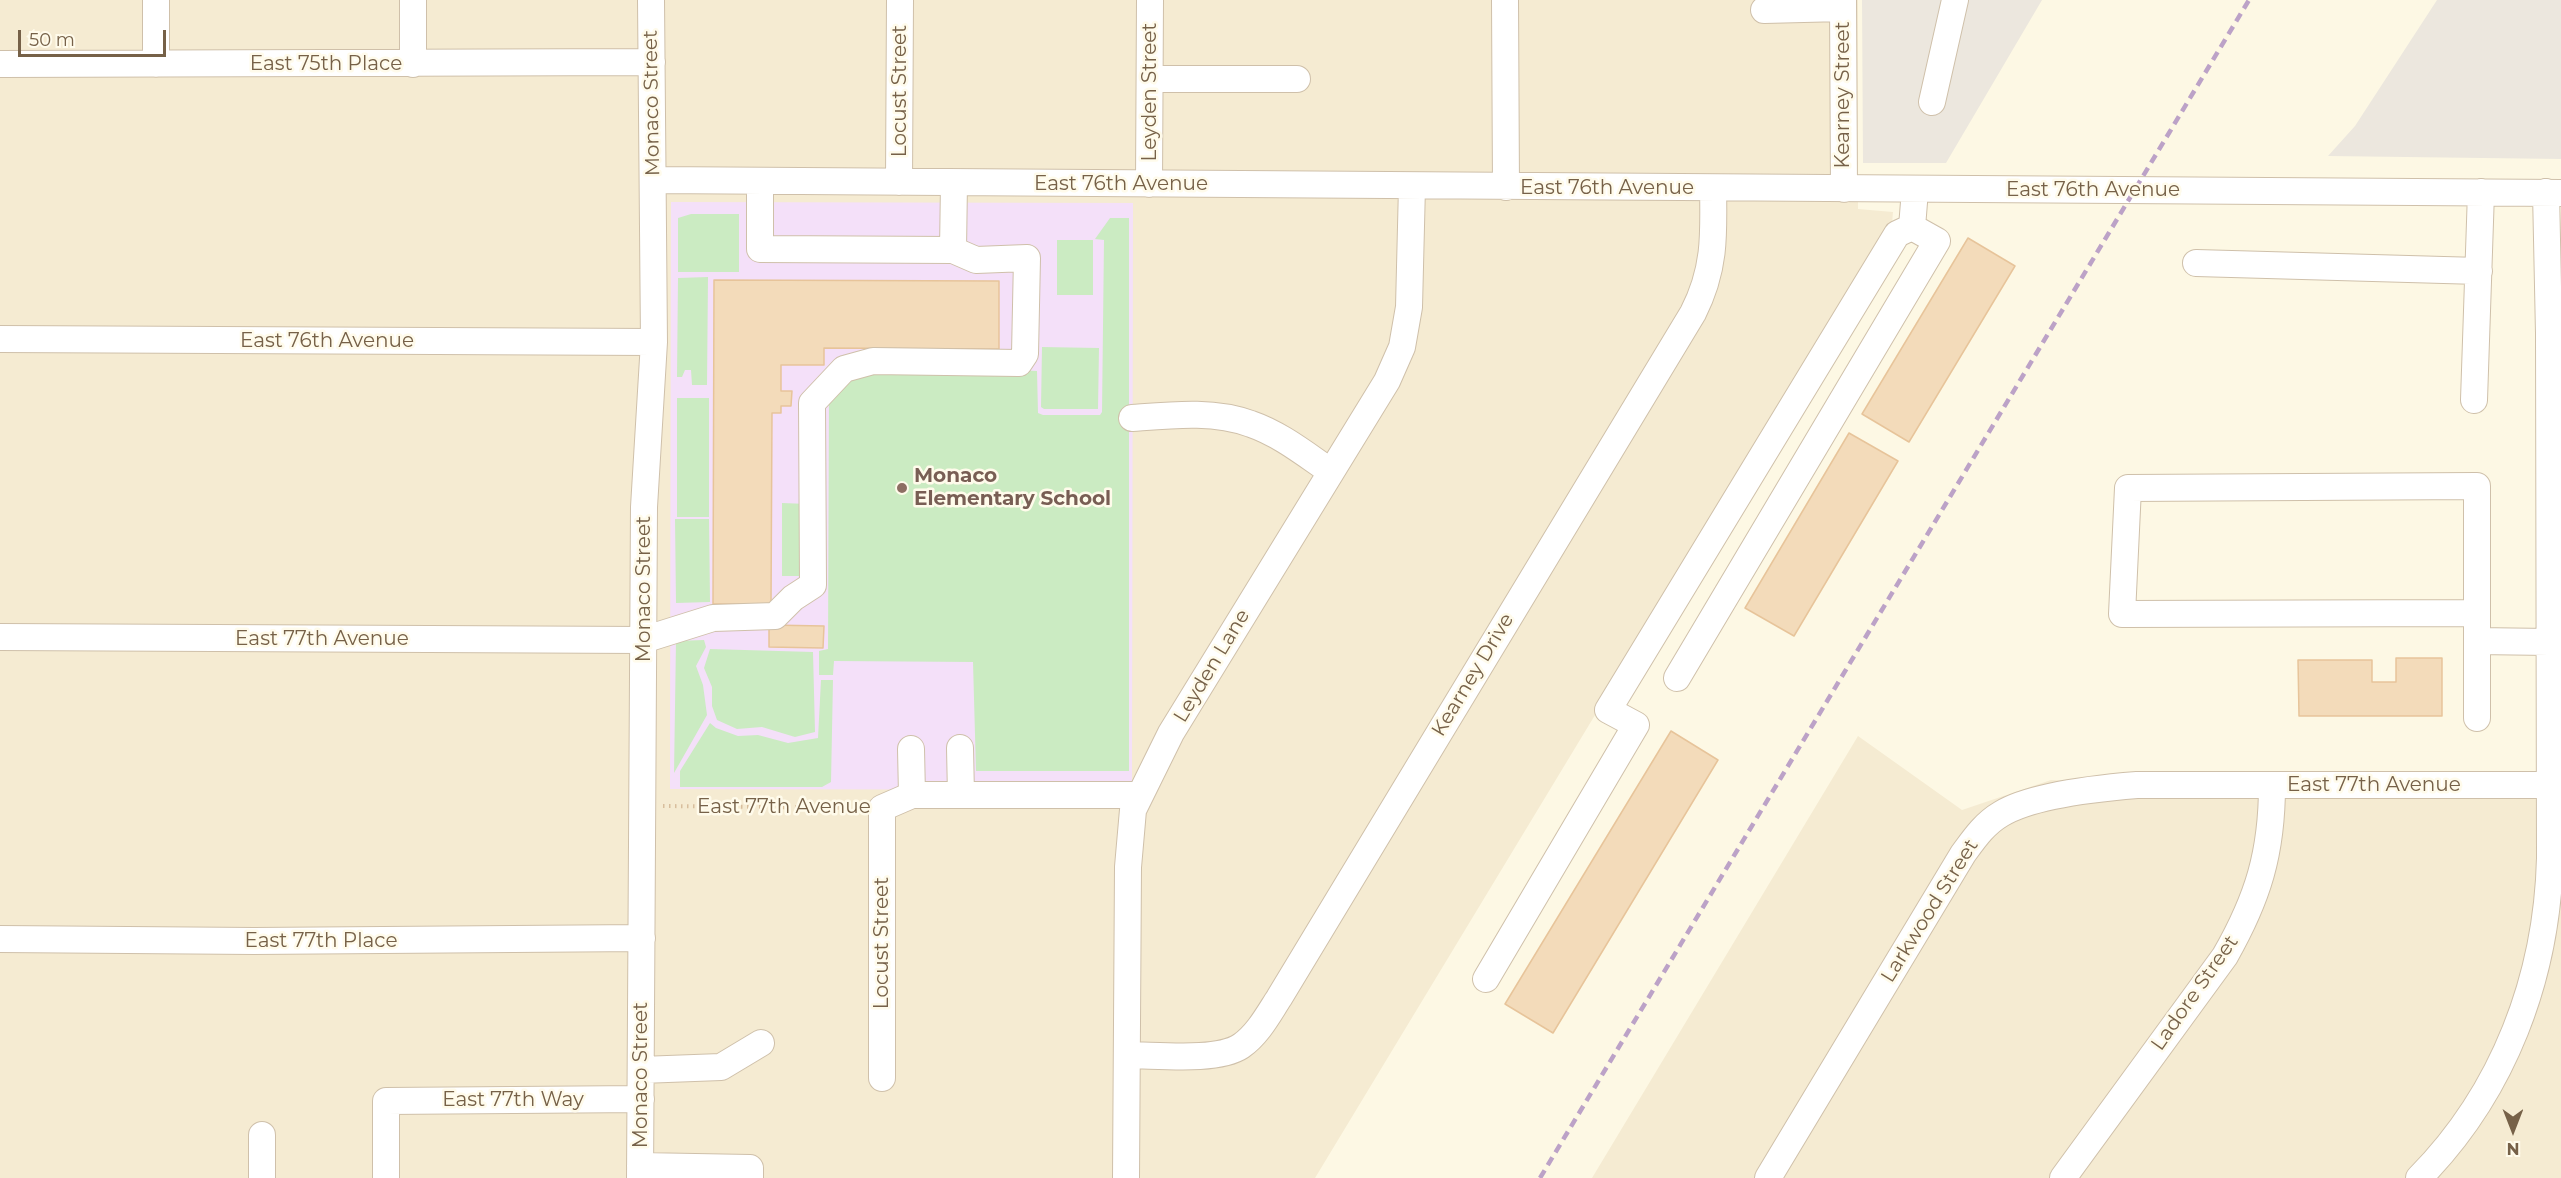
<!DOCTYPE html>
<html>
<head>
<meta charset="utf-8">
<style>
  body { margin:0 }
  #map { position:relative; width:2561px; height:1178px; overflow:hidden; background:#fdf8e4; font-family:Montserrat,sans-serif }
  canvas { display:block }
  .north { position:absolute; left:2483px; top:1100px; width:60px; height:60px; -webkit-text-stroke:4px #fffbeb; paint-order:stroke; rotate:180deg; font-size:16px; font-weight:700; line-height:24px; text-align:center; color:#766148 }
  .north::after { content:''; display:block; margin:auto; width:21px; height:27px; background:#766148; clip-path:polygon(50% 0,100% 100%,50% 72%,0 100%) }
  .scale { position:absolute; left:18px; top:30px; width:148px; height:27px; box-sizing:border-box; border:3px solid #766148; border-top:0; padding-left:8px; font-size:18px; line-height:21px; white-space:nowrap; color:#766148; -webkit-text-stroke:4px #fffbeb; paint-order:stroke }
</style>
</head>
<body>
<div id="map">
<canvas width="2561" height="1178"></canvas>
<div class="north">N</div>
<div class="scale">50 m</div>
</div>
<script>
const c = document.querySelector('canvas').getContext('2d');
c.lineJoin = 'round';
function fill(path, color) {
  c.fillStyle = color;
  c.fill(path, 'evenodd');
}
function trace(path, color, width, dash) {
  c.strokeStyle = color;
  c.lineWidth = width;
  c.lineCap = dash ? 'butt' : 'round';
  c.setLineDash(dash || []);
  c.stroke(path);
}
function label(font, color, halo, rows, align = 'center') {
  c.font = font + ' Montserrat,sans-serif';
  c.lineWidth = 5;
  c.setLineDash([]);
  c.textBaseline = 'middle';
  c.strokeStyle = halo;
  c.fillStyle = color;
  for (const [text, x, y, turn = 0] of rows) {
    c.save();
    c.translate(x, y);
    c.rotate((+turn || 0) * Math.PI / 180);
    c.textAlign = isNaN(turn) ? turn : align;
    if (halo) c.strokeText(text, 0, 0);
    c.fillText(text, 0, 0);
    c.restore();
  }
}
fill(new Path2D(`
  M0 0H1858V209L1893 212 1892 224 1315 1178H0Z
  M1858 736 1962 810 2051 780 2188 785H2561V1178H1592Z`), '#f5ebd2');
fill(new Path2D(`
  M1862 0H2042L1946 163H1863Z
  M2437 0H2561V159L2328 156 2355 126Z`), '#ece7de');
fill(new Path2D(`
  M671 202 1133 203 1132 790 670 789Z`), '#f4e0f9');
fill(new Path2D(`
  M691 214H739V272H678V218Z
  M1110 218H1129V771H976L973 662 834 661 833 675H819V651L828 649 829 398 846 376 883 364 1037 371 1038 413 1043 415H1100L1102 412 1104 240 1095 239Z
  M1057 240H1093V295H1057Z
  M708 277 707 385H692L691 370H685L682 377H677L678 278Z
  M1042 347 1099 348 1098 409H1044L1041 407Z
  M677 398H709V517H677Z
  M782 503 808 504V576H782Z
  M675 519H709L710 602 676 603Z
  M704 640 706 647 696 666 703 685 707 715 674 773 676 641Z
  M710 649 813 652 815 732 795 737 762 727 737 729 717 720 712 706V687L704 668Z
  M821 680H833L831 782 822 787H680V771L710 723 716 728 738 736 758 735 788 743 818 738Z`), '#cbebc2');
const building = new Path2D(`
  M1968 238 2015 266 1909 442 1862 414Z
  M714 280 999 281V349L824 348V365H781V391H792L791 406H781V413H772L771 604H713Z
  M1849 433 1898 461 1794 636 1745 608Z
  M769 625 824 626 823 648 769 647Z
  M2396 658H2442V716H2299L2298 660H2372V682H2396Z
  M1671 731 1718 760 1553 1033 1505 1004Z`);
fill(building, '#f3dbba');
trace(building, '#e7c49a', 1.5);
const minor = new Path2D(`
  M413 0V64
  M1505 0 1506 187
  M1843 0 1844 189
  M1764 10 1843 8
  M0 64 652 62
  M156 64V0
  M1150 79H1297
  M1932 102 1955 0
  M654 180 2561 193
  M760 181V249L953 250 954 183
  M899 182 900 0
  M1149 184 1150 0
  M2196 263 2479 271
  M0 339 654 342
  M2474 400 2481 192
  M1132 418C1171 415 1214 410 1251 424 1280 434 1305 454 1330 471
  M2477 613 2122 614 2128 488 2477 486V641
  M0 637 643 640 713 618 775 616 793 598 813 585 812 403 844 369 873 361 1019 363 1025 354 1027 258 976 260 953 250
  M1677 678 1937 241 1912 227 1915 190
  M2477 718V641L2549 642
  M960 748 961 795
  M911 749 912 795
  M0 939 254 941 642 938
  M1486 979 1636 725 1608 710 1897 234 1912 227
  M1128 1055C1157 1055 1217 1062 1241 1046 1258 1034 1268 1015 1279 998L1693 313C1715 270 1714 236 1713 188
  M641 1070 721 1067 761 1043
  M882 1078V808L912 795H1139
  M640 1166 750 1168V1178
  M262 1178V1135
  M386 1178V1101L641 1099
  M640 1178 644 507 654 342 651 0
  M1126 1178 1128 867 1133 810 1171 733 1387 381 1402 347 1409 307 1412 186
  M1768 1178 1963 854C1974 839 1984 824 2001 814 2032 795 2100 788 2137 785H2561
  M2063 1178 2225 956C2258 898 2272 853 2272 785
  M2419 1178C2504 1092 2547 977 2550 858L2549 334 2546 192`);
trace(minor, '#cfc0aa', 28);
trace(new Path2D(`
  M663 806 860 808`), '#d8be9d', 4, [1.5, 4.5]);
trace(minor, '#fff', 26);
trace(new Path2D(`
  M1540 1178 2249 0`), '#bca2c7', 4.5, [9, 6]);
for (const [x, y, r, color] of [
  [902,488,6,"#8d6e63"]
]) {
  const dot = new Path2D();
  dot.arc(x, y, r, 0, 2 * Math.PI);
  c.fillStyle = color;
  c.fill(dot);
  trace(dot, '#fffbeb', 2);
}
label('20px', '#766148', '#fffbeb', [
  ["East 75th Place",326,64],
  ["Locust Street",900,91,-90],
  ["Leyden Street",1150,92,-90],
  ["Kearney Street",1843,95,-90],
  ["Monaco Street",652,103,-91],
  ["East 76th Avenue",1121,184],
  ["East 76th Avenue",1607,188],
  ["East 76th Avenue",2093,190],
  ["East 76th Avenue",327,341],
  ["Monaco Street",644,589,-90],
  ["East 77th Avenue",322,639],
  ["Leyden Lane",1212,666,-59],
  ["Kearney Drive",1473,675,-59],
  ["East 77th Avenue",2374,785],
  ["East 77th Avenue",784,807],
  ["Larkwood Street",1930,911,-58],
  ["East 77th Place",321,941],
  ["Locust Street",882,943,-90],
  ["Ladore Street",2195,993,-55],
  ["Monaco Street",641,1075,-90],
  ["East 77th Way",513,1100]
]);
label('bold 20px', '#785e54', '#fffbeb', [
  ["Monaco",914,476],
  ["Elementary School",914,499]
], 'left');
</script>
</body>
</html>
